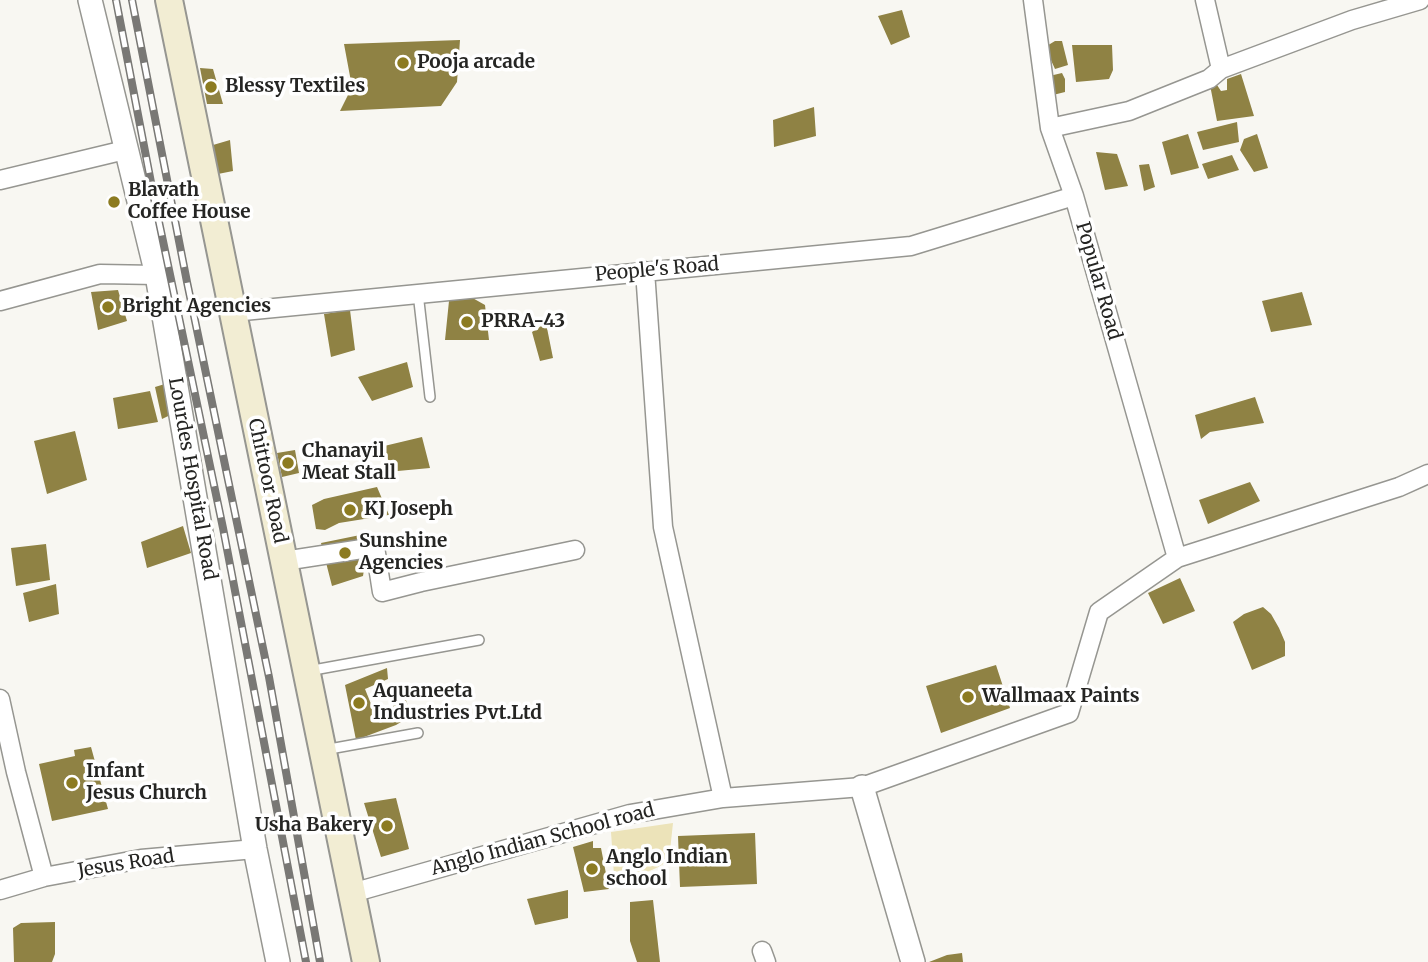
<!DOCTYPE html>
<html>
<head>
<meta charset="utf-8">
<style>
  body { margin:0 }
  canvas { display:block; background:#f8f7f2 }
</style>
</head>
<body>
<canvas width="1428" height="962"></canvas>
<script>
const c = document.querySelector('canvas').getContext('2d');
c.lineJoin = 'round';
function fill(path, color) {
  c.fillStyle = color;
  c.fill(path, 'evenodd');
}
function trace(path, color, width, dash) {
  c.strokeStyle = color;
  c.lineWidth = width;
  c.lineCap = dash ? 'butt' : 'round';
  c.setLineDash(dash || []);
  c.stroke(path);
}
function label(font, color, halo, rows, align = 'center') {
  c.font = font + ' Merriweather,serif';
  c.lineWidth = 7;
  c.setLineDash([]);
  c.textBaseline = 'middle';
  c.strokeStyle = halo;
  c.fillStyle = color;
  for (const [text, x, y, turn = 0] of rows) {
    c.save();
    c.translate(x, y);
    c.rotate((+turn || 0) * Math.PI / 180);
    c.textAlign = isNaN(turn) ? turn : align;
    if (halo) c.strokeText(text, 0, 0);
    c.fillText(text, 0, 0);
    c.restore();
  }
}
fill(new Path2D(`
  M673 823 669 860C653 872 635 878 614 875L611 832Z`), '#ece3b9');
fill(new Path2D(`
  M902 10 910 37 891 45 878 16Z
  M460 40 457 82 441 106 340 111 352 87 344 44Z
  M1055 41H1062L1068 65 1055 69 1045 47Z
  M1072 45H1112L1113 70 1109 79 1076 82Z
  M200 68 213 69 223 104H207Z
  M1062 73 1065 79V92L1049 96 1045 77Z
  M1241 74 1254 116 1217 121 1210 85H1217L1221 91 1227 90V79Z
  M814 107 816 136 774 147 773 120Z
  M1237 122 1239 142 1203 150 1197 132Z
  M1188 134 1199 168 1171 175 1162 142Z
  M1257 134 1268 168 1254 172 1240 150 1244 139Z
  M230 140 233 171 218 174 213 145Z
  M1096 152 1117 154 1128 186 1105 190Z
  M1232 155 1239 170 1208 179 1202 164Z
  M1149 164 1155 187 1144 191 1139 165Z
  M118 290 127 321 98 330 91 292Z
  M1302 292 1312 325 1271 332 1262 301Z
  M469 296 485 305 489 340H445L449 301Z
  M350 310 355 350 331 357 324 314Z
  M546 323 553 358 540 361 532 332Z
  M407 362 413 387 372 401 358 377Z
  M178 380 187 407 162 419 155 387Z
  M150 391 158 422 118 429 113 398Z
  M1255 397 1264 423 1210 432 1201 439 1195 415Z
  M75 431 87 480 47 494 34 441Z
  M422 437 430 468 387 472 388 459 380 447Z
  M295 450 299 473 282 477 277 453Z
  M1250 482 1260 501 1208 524 1199 500Z
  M377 487 389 515 339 523 325 530 316 529 312 505 324 499Z
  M183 526 191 553 147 568 141 542Z
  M370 533 363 576 332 586 321 543Z
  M46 544 50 580 16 586 11 548Z
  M1180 578 1195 611 1163 624 1148 593Z
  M56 584 59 614 29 622 23 593Z
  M1263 607 1271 614 1279 628 1285 642V656L1252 670 1233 622 1244 614Z
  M996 665 1010 708 941 733 926 686Z
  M387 668 388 679 365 689 375 714 406 700 411 716 396 725 356 740 345 685Z
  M91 747 108 809 52 821 39 764 75 756 74 750Z
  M396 798 409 849 381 857 364 803Z
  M755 833 757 884 680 887 678 836Z
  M593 841V848H601L609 889 584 892 573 847Z
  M568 890V918L535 925 527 899Z
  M653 900 660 962H637L630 941V902Z
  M55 922V954L52 962H14L13 928 21 923Z
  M962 953 963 962H929L947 955Z`), '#8f8244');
const service = new Path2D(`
  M418 293 430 397
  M308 671 479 640
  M324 750 418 733`);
const minor = new Path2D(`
  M1033 0 1050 128 1074 196 1177 558
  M1205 0 1221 69
  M1050 128 1129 111 1209 79 1221 69 1352 20 1420 0
  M0 180 125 150
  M645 271 663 527 723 798
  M0 301 100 274 157 275
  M233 312 911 246 1074 196
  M284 561 375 547 382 592 421 582 575 550
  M0 699 16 772 44 877
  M0 890 44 877 141 859 255 849
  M352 893 630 814 723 798 862 787 1069 713 1099 612 1177 558 1399 487 1428 474
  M762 951 766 962`);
const tertiary = new Path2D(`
  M90 0 157 275 255 849 278 962
  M862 787 913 962`);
const secondary = new Path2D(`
  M169 0 366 962`);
trace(service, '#969691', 12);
trace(minor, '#969691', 21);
trace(tertiary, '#969691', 26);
trace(secondary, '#969691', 30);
trace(service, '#fff', 9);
trace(minor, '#fff', 18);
trace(tertiary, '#fff', 23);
trace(secondary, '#f2edd3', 26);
const rail = new Path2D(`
  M116 0 154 198 223 528 306 962
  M132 0 187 282 269 677 320 962`);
trace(rail, '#797875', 8);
trace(rail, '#fff', 5, [16]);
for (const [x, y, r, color] of [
  [403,63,7,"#8c7b21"],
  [211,87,7,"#8c7b21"],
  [114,202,7,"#8c7b21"],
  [108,307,7,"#8c7b21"],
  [467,322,7,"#8c7b21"],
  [288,463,7,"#8c7b21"],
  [350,510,7,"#8c7b21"],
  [345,553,7,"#8c7b21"],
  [968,697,7,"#8c7b21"],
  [359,703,7,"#8c7b21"],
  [72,783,7,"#8c7b21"],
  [387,826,7,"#8c7b21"],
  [592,869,7,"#8c7b21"]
]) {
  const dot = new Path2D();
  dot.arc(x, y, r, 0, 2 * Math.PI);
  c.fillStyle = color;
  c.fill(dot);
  trace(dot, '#fff', 2.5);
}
label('bold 19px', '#252523', '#fff', [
  ["Pooja arcade",417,63],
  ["Blessy Textiles",225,87],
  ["Blavath",128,191],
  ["Coffee House",128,213],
  ["Bright Agencies",122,307],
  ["PRRA-43",481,322],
  ["Chanayil",302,452],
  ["Meat Stall",302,474],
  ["KJ Joseph",364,510],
  ["Sunshine",359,542],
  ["Agencies",359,564],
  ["Aquaneeta",373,692],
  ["Industries Pvt.Ltd",373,714],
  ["Wallmaax Paints",982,697],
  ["Infant",86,772],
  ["Jesus Church",86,794],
  ["Usha Bakery",373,826,"right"],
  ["Anglo Indian",606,858],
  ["school",606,880]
], 'left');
label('19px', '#252523', '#fff', [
  ["People's Road",657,270,-5],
  ["Popular Road",1098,281,74],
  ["Lourdes Hospital Road",192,479,80],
  ["Chittoor Road",267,481,78],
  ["Anglo Indian School road",543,840,-15],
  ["Jesus Road",126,864,-9]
]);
</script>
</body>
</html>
